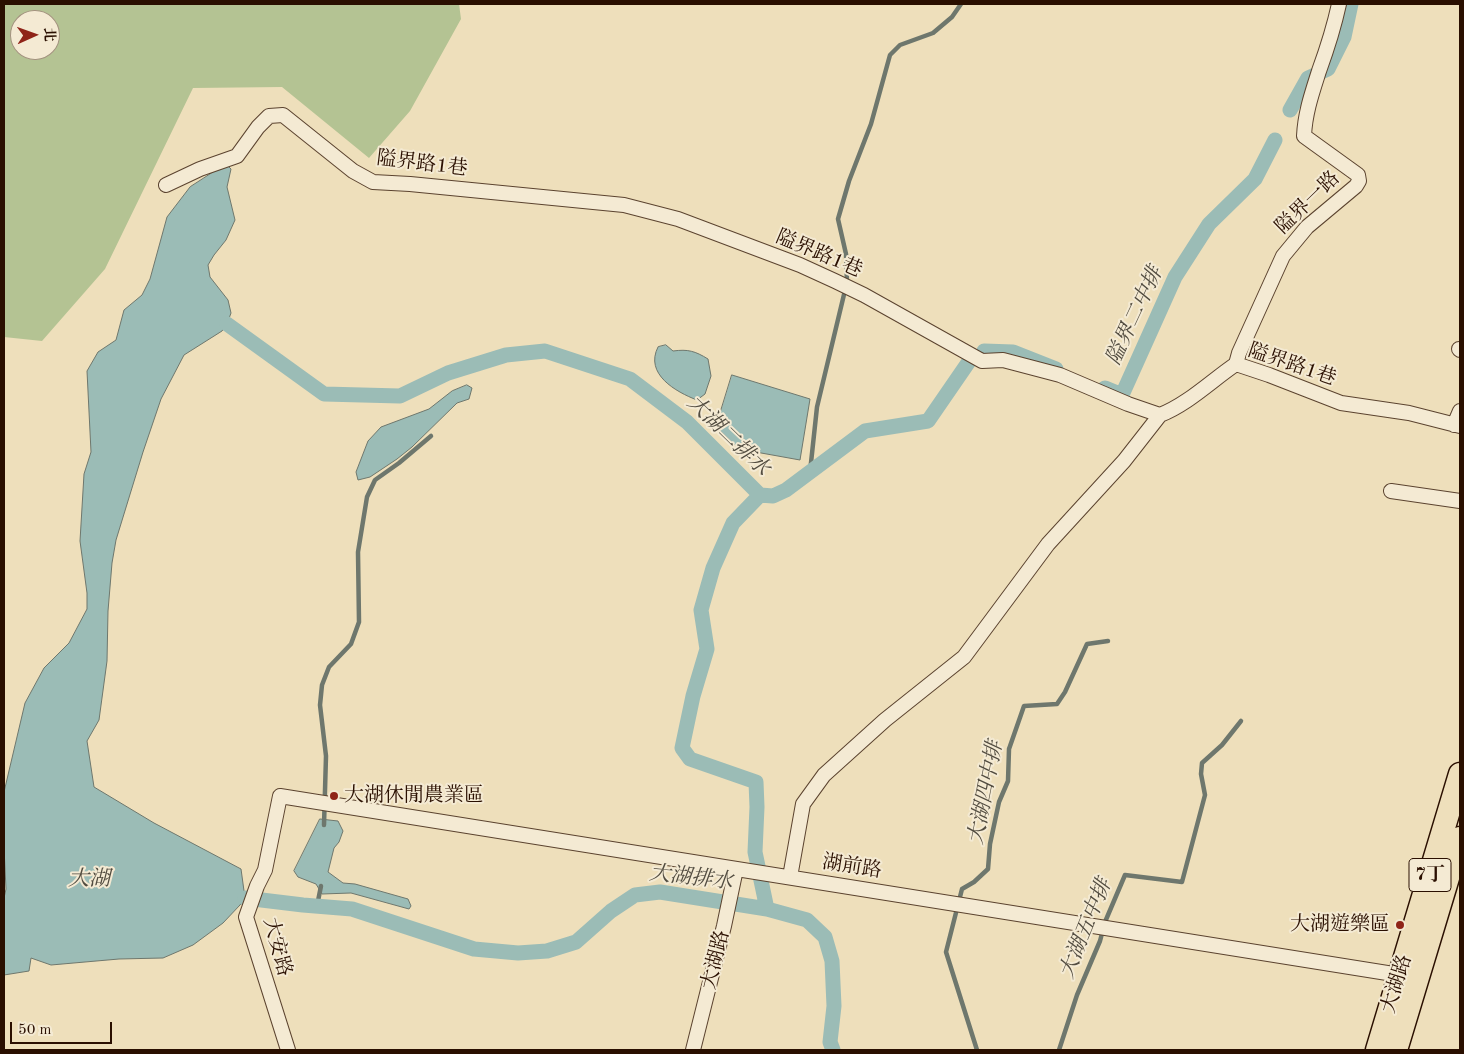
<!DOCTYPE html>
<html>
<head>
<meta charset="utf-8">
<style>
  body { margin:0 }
  #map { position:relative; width:1464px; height:1054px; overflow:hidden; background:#eedfbb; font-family:"Old Standard TT","Noto Serif TC",serif }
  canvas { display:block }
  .frame { position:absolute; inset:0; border:5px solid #2a0f00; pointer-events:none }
  .north { position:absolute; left:10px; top:10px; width:50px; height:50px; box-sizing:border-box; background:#f4ead3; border:1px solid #a3927f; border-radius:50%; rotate:88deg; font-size:14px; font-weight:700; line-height:20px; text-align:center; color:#2a0f00 }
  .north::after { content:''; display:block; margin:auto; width:18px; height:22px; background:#8f2418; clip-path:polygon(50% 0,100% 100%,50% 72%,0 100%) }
  .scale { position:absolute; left:10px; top:1022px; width:102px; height:22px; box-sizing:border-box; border:2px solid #2a0f00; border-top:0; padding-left:6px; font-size:15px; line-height:18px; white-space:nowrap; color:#2a0f00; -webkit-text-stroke:4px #f4ead3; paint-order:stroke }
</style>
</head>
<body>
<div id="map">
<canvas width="1464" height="1054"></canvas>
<div class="frame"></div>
<div class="north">北</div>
<div class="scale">50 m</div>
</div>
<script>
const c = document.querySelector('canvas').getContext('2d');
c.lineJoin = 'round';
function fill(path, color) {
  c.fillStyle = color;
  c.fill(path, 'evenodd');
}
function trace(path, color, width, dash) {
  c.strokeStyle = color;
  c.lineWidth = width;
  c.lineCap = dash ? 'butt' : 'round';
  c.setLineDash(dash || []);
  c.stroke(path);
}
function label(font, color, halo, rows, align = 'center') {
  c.font = font + ' "Old Standard TT","Noto Serif TC",serif';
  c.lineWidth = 4;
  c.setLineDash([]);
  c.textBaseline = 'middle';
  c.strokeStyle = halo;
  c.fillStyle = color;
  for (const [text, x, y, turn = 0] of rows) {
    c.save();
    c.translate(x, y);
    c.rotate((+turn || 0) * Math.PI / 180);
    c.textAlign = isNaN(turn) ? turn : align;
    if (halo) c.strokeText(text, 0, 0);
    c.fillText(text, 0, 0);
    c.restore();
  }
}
fill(new Path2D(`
  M4 4H459L461 19 410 111 369 158 282 87 193 88 105 269 42 341 4 337ZM20 20H50V50H20Z`), '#b4c393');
const water = new Path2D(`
  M226 164 231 169 227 187 235 220 226 240 214 255 208 265 210 277 228 300 231 313 227 324 222 331 184 355 161 399 143 452 116 540 112 563 108 611 107 661 99 720 87 741 94 787 154 823 241 869 245 898 240 905 223 923 193 945 163 958 119 959 51 965 31 958 29 971 4 975V898L6 889 4 848V792L25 703 44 668 69 643 87 609V593L80 541 84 474 91 452 87 371 98 352 116 340 124 310 142 295 150 279 167 217 190 187Z
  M666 345 673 351C688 349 695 351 708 359L711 376 705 394 697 400C676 392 644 374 658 347Z
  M732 375 810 399 800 460 739 449 716 427Z
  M467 385 472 388 469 399 457 403 412 447 397 459 370 477 358 480 356 472 368 441 381 427 429 409 452 391Z
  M320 819 338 821 343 831 339 842 334 848 328 872 343 883 355 884 408 899 411 906 409 909 351 893 322 894 316 884 298 877 294 871Z`);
fill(water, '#9bbcb6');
trace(water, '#6e776d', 1);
trace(new Path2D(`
  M810 472 817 407 847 282 846 254 838 219 849 181 871 124 890 55 900 45 933 33 952 17 961 4
  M324 825 326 756 320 705 322 685 329 667 351 644 359 622 358 552 367 497 375 480 399 463 431 436
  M317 906 321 886
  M977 1050 946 952 962 889 974 882 988 869 990 844 999 802 1008 781 1009 749 1024 706 1057 704 1065 692 1087 644 1108 641
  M1059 1050 1077 995 1100 941 1105 922 1125 875 1182 882 1205 795 1201 774 1202 763 1222 745 1241 721`), '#6e776d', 4.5);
trace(new Path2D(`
  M1290 110 1308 78 1328 69 1344 37 1351 4
  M227 324 324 394 400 396 448 373 506 355 545 351 630 379 687 422 760 495
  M984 351 1013 352 1056 369
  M1105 388 1122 395 1175 277 1209 224 1255 179 1275 140
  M760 495 733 523 713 568 701 610 707 649 693 696 682 748 690 759 756 782 757 807 755 852 767 909
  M760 495 773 496 786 490 865 431 928 421 970 360
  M245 898 303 905 352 909 474 949 518 953 547 951 576 942 611 911 635 895 660 892 767 909 807 920 825 937 832 961 834 1006 830 1042 833 1050`), '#9bbcb6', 15);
const minor = new Path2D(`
  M166 185 200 169 237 156 258 127 269 116 283 115 353 171 373 182 410 184 624 205 678 219 800 265 835 281 864 295 982 361 1003 360 1060 375 1128 404 1160 415C1188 404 1211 381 1236 364L1269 375 1341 403 1409 413 1460 426
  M1459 349 1460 350
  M1236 364 1239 353 1283 256 1307 227 1356 186 1359 181 1358 175 1304 136C1305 113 1312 93 1319 71 1327 49 1334 27 1339 4
  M1454 425 1460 411
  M1391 491 1460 501
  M790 877 803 804 824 775 885 720 964 657 1048 544 1124 461 1160 415
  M288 1050 246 917 257 886 265 870 280 796 1406 976
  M693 1050 724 926 736 869`);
const primary = new Path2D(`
  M1377 1050 1460 774
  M1396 1050 1460 838`);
trace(minor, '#5b432f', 16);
trace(primary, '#2a0f00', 25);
trace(minor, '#f4ead3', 14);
trace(primary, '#eedfbb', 22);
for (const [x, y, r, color] of [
  [334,796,5,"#8f2418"],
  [1400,925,5,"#8f2418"]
]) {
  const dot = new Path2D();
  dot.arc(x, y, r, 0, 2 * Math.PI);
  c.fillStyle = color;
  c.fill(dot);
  trace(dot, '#f4ead3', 2);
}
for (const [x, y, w] of [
  [1430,875,42]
]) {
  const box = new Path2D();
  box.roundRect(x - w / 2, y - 16.5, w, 33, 4);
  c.fillStyle = '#f4ead3';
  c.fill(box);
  trace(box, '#2a0f00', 1);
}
label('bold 19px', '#2a0f00', null, [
  ["7丁",1430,875]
]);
label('20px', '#2a0f00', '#f4ead3', [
  ["隘界路1巷",422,164,7],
  ["隘界一路",1308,203,-44],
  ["隘界路1巷",819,254,23],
  ["隘界路1巷",1292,365,19],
  ["湖前路",852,867,9],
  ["大安路",277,947,75],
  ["大湖路",716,960,-76],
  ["大湖路",1397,984,-73]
]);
label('20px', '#2a0f00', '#f4ead3', [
  ["大湖休閒農業區",344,796],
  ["大湖遊樂區",1390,925,"right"]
], 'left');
label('italic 21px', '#524c40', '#f4ead3', [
  ["隘界二中排",1135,316,-65],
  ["大湖二排水",728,436,44],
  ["大湖四中排",986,793,-79],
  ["大湖排水",691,878,6],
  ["大湖",89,879],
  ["大湖五中排",1086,929,-68]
]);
</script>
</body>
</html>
